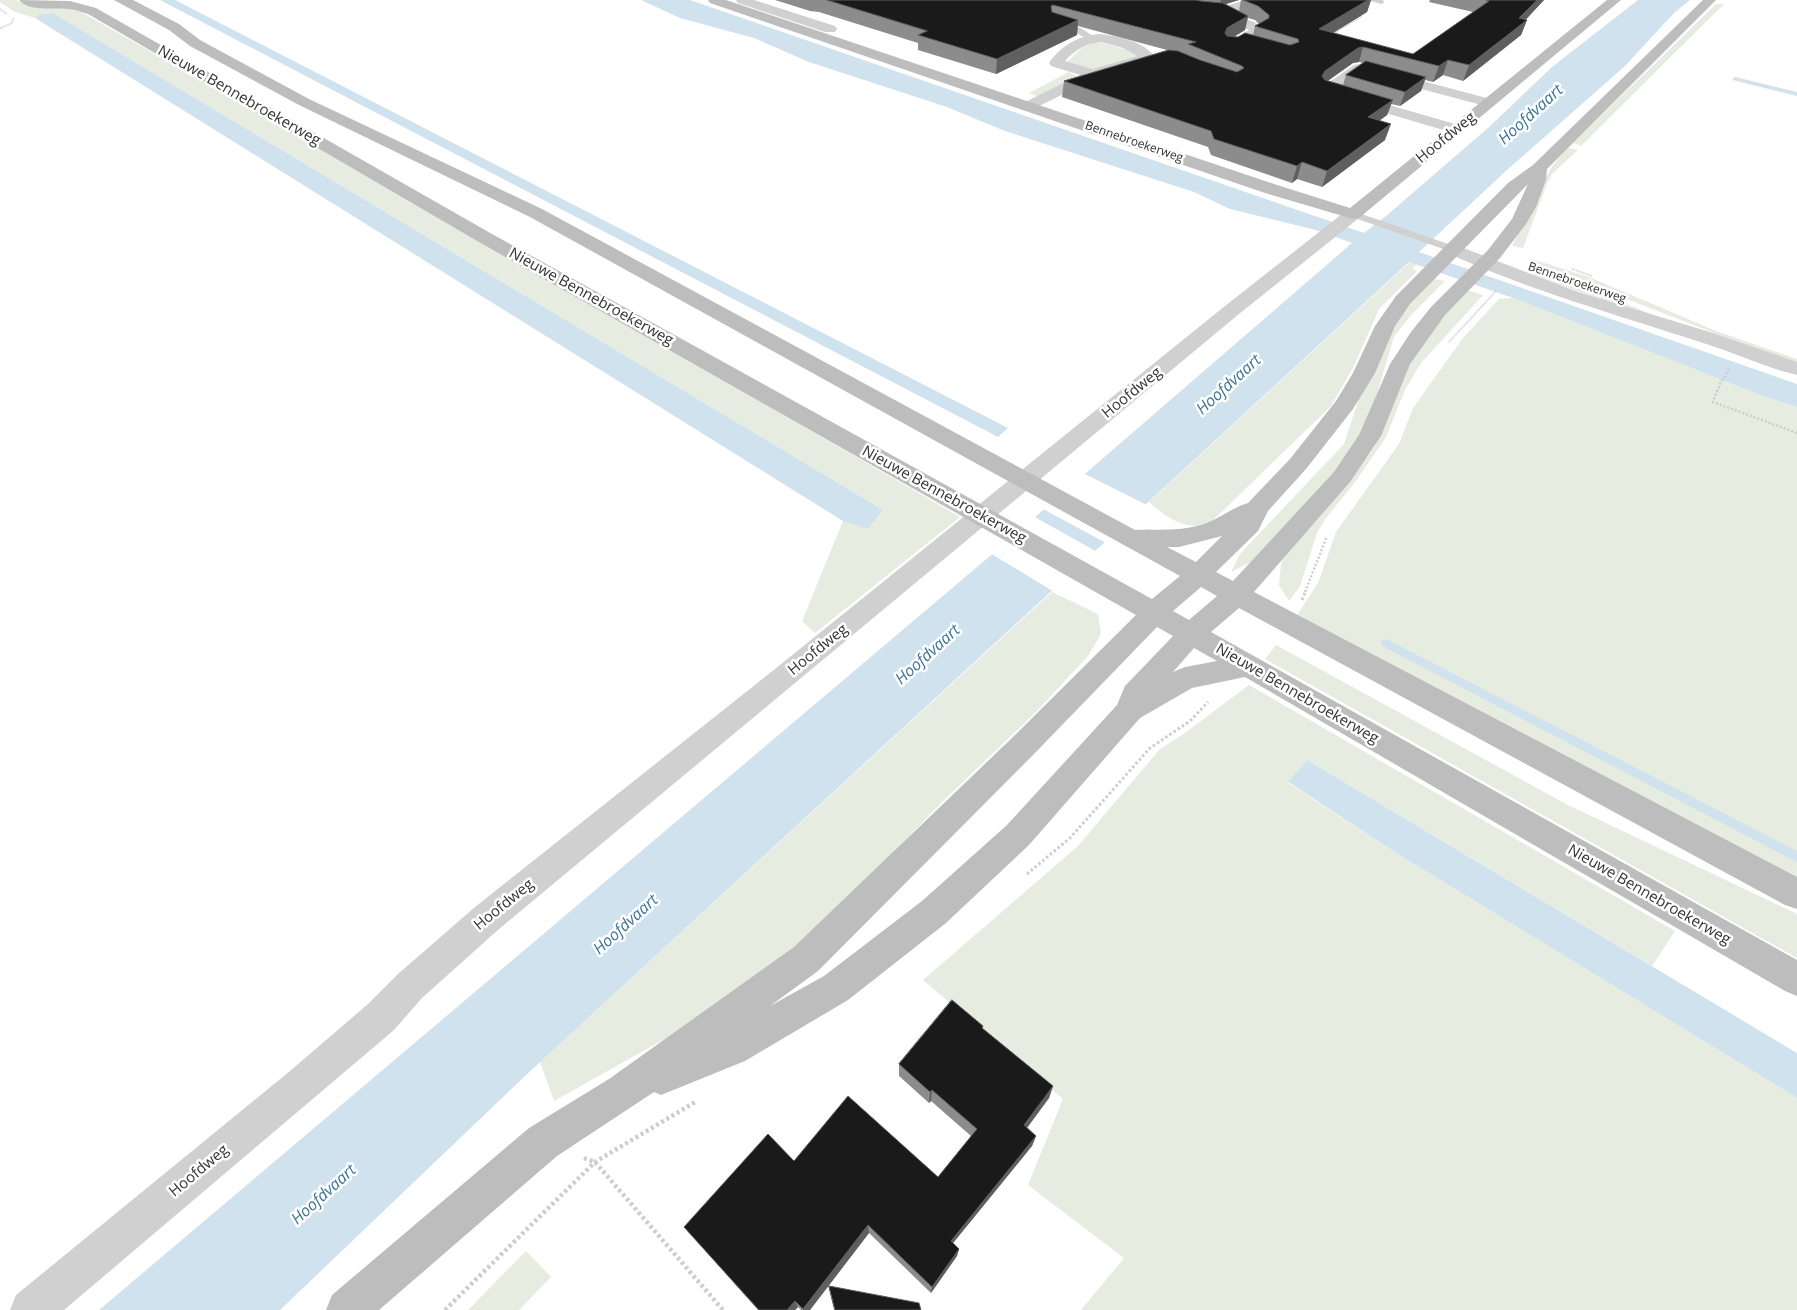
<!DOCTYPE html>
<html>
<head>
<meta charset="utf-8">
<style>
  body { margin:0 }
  canvas { display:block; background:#fff }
</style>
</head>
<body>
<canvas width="1797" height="1310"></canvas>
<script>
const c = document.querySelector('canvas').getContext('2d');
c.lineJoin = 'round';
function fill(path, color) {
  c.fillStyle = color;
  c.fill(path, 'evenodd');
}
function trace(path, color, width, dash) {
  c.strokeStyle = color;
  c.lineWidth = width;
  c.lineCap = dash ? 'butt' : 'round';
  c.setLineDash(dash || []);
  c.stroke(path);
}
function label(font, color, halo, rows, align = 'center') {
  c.font = font + ' "Open Sans",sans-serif';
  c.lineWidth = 5;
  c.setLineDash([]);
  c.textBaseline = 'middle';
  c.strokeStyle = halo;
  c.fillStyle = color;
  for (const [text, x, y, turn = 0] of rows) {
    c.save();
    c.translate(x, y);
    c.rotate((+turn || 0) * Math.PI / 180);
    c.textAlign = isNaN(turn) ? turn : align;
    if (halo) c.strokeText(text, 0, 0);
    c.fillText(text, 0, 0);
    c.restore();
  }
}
fill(new Path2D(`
  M0 0H16L26 5 74 8 458 226 960 517 815 633 802 621 843 521 868 529 883 510 53 13 39 14 35 18 15 12 0 2Z
  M1716 4H1724L1581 146 1573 143Z
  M1095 41 1139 53 1138 57 1097 70 1067 62 1083 47Z
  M1069 72 1078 77 1040 97 1029 93Z
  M1567 148 1578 150 1552 174 1548 181 1523 248 1512 246 1551 168Z
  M1535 260 1589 277 1716 331 1797 359V364C1708 332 1621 295 1532 264Z
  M1410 262 1417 264 1412 269 1417 271 1379 309 1354 366 1331 406 1206 527C1180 526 1168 519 1149 502Z
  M1535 272 1616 300 1656 316 1651 318 1533 275Z
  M1434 279 1445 281 1412 314 1394 337 1375 400 1367 422 1351 451 1334 473 1251 562 1231 572 1240 554 1344 444 1359 398 1388 333 1411 303Z
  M1467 290 1483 295 1421 363 1405 390 1386 437 1356 481 1326 518 1317 533 1300 586 1289 601 1279 585 1281 564 1285 554 1320 517 1374 448 1411 359 1447 311Z
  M1513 298 1763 396 1797 407V880L1297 615 1318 583 1336 532 1399 444 1413 408 1463 338 1499 299Z
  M1052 592 1098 614 1101 634 1088 656 1036 712 943 801 810 938 677 1032 554 1101 540 1062Z
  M1276 645 1566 804 1797 914V958L1265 659Z
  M1249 685 1675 931 1652 966 1307 760 1288 783 1393 851 1797 1098V1310H1081L1124 1258 1028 1185 1063 1099 923 980 1078 846 1160 749 1185 733Z
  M526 1251 551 1277 519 1310H468Z`), '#e6ecdf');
fill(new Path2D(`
  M160 0H175L1008 428 998 437Z
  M641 0H690L1364 233 1386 216 1488 128 1552 67 1638 0H1690L1674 13 1625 66 1507 170 1419 252 1797 384V407L1763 396 1513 298 1409 262 526 1075 280 1310H99L990 556 1352 243 1316 230 1230 209 1194 192 1005 131 947 107 809 62 754 38 680 18Z
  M53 13 883 510 868 529 843 521 35 18 39 14Z
  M1307 760 1797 1053V1098L1393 851 1288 782Z`), '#cfe2ee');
fill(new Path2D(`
  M1083 473 1149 506 1108 544 1041 508Z
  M1033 516 1099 553 1056 593 990 553Z`), '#fff');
fill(new Path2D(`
  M1735 77 1797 92V96L1733 80V78Z
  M1386 639 1797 851V862L1382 646 1381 643 1382 640Z`), '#cfe2ee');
trace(new Path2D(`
  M0 9 7 14
  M0 28 11 24 14 18
  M1331 35 1362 16
  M1572 269 1592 276
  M1449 342 1496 291`), '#cdcdcd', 2, [1, 1]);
trace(new Path2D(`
  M1729 369 1720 384 1713 402 1797 433
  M1305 592 1327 536`), '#cdcdcd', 2.5, [2, 2]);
trace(new Path2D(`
  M1302 600 1306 590
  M1027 874 1070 838 1150 748 1190 721 1208 702`), '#cdcdcd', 3, [2.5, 2.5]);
trace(new Path2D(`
  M584 1158 595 1162 723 1310
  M445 1310 595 1162 697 1101`), '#cdcdcd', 4.5, [3, 3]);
fill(new Path2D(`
  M1367 0H1382L1385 2 1381 4Z
  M1053 21 1081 28 1097 39 1090 41 1075 32 1053 25Z
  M1353 211 1457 247 1458 249 1457 251H1449L1349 216 1348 214 1349 212Z`), '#d0d0d0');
fill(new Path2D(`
  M736 0H754L835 26 837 29 835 32H825L738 3Z
  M1157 0H1177L1199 6 1220 8 1245 0H1261L1246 9 1233 14 1254 22 1264 31 1235 50H1225L1223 47 1225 44 1249 30 1220 16 1199 14 1159 3Z
  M1101 34C1120 37 1143 41 1155 57L1153 60 1098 77 1033 109H1023L1021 106 1023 103 1080 75 1051 66 1049 63C1061 45 1080 35 1101 34ZM1101 42 1123 48 1138 56 1093 69 1065 61C1075 50 1086 43 1101 42Z
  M1359 64 1494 100 1496 103 1494 106 1489 107 1361 73 1337 90 1462 126 1465 129 1462 132 1457 134 1321 94 1319 91 1321 88 1354 65Z
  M1353 209 1359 210 1362 214 1359 218 1239 314 499 929 422 998 394 1030 64 1310H10L16 1295 290 1071 368 1004 398 974 475 907 775 669 1225 306 1347 210Z
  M1453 244 1578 292 1713 333 1797 362V375C1764 367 1733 352 1700 342 1614 314 1529 290 1447 253L1444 249 1447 245Z`), '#d0d0d0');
fill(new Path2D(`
  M19 0 70 1 96 8 492 234 1152 599 1180 576 530 217 299 105 190 46 169 30 114 0H133L179 24 200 40 309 99 542 209 1135 530C1159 529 1186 532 1209 522 1223 516 1234 507 1248 503L1290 459 1336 401 1353 373 1375 326 1396 296 1508 183 1533 165 1703 0H1716L1547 169 1546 180 1536 207 1526 224 1500 258 1445 315 1410 364 1381 436 1350 482 1254 592 1797 877V909L1785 905 1239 608 1211 632 1797 960V996L1785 991 1245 677 1192 688 1140 718 1029 845 946 923 848 1000 745 1061 661 1095 654 1092 557 1156 379 1310H326L332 1295 529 1128 609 1079 794 947 1014 736 1136 615 479 242 88 14C81 12 75 9 68 9 54 7 29 12 19 0ZM1528 184 1512 219 1488 250 1431 307 1411 332 1390 364 1359 435 1334 472 1233 581 1216 572 1258 531 1268 511 1306 469 1353 409 1375 373 1395 326 1410 304ZM1222 536 1196 562 1167 547H1179ZM1201 587 1217 596 1189 620 1173 611ZM1157 627 1173 636 1125 686 1117 705 1007 825 922 901 824 976 770 1006 818 971 1034 754ZM1194 648 1217 661 1185 667 1173 672Z
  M708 0H726L1277 185 1350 208 1607 0H1621L1359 218 1353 219 1265 193 710 3Z`), '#bdbdbd');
fill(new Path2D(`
  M775 0H1239L1225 4 1239 11 1241 0H1371L1367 12 1333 33 1413 54 1473 12 1429 2 1430 0H1544L1525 20H1527L1521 35 1463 81 1443 75 1433 82 1425 80 1421 91 1400 106 1391 104 1387 115 1380 120 1385 140 1322 187 1297 179 1292 183 1211 155 1208 147 1062 97 1064 81 1167 50 1078 26 1077 35 996 74 918 50V43L819 12 810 11ZM1248 18 1255 20 1259 24 1255 26 1253 35 1238 37H1234L1245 30ZM1359 62 1363 63 1346 75 1343 85 1328 81 1353 63Z
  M982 1028 1053 1086 1049 1098 1027 1128 1036 1136 1032 1146 953 1243 959 1249 957 1256 931 1293 869 1233 810 1310H801L798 1307 795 1310H758L684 1227 794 1161 938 1177 971 1136 931 1101 929 1103 899 1076V1064Z`), '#8c8c8c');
fill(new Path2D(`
  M1221 0H1239L1220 6Z
  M1368 0H1371L1367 12 1315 44 1319 29Z
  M1537 0H1544L1519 27 1527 20 1521 35 1463 81 1469 65 1519 18Z
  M1248 16 1245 30 1223 43 1225 33 1227 28Z
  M1078 20 1077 35 996 74 997 59Z
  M1363 47 1359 62 1353 63 1320 86 1322 76 1325 71 1358 48Z
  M1448 60 1443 75 1433 82 1439 66Z
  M1426 77 1421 91 1400 106 1405 92Z
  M1393 100 1387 115 1363 133 1368 117Z
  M1391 124 1385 140 1322 187 1327 171Z
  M1302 162 1297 179 1292 183 1297 166Z
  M1053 1086 1049 1098 1021 1136 1024 1125Z
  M932 1090 931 1101 929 1103 930 1092Z
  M1036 1136 1032 1146 949 1248 951 1241Z
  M868 1225 869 1233 810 1310H803V1309Z
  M959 1249 957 1256 931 1293 932 1287Z
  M795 1301 798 1307 795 1310H787Z`), '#5f5f5f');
const building = new Path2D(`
  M827 0H1196L1201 1 1223 3 1248 16 1227 28 1225 33 1227 36 1238 37 1245 33 1290 45 1299 42 1298 39 1255 26 1269 18V15L1258 6 1243 0H1368L1319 29 1413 54 1489 1 1486 0H1537L1519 18 1527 20 1469 65 1448 60 1439 66 1363 47 1358 48 1325 71 1322 76 1325 80 1393 100 1368 117 1391 124 1327 171 1302 162 1297 166 1214 139 1211 131 1064 81 1169 50 1178 51 1200 60 1237 72 1244 68 1242 66 1188 44 1196 42 1053 5 1051 6 1052 12 1078 20 997 59 918 35 927 31Z
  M1366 61 1426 77 1405 92 1346 75Z
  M952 1000 983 1026 982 1028 1053 1086 1024 1125 1036 1136 951 1241 959 1249 932 1287 868 1225 803 1309 795 1301 787 1310H759L684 1227 768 1134 794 1161 848 1096 938 1177 977 1129 932 1090 930 1092 899 1064Z
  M829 1286 919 1303 921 1310H835Z`);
fill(building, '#1a1a1a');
trace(building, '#5f5f5f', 1);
label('12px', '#333', '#fff', [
  ["Bennebroekerweg",1134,142,19],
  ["Bennebroekerweg",1577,283,19]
]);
label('15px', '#333', '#fff', [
  ["Nieuwe Bennebroekerweg",239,96,30],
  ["Hoofdweg",1446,138,-39],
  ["Nieuwe Bennebroekerweg",591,297,29],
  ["Hoofdweg",1132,393,-39],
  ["Nieuwe Bennebroekerweg",944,495,29],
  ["Hoofdweg",818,650,-39],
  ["Nieuwe Bennebroekerweg",1297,694,30],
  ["Nieuwe Bennebroekerweg",1649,895,30],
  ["Hoofdweg",504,905,-39],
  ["Hoofdweg",199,1171,-40]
]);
label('italic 16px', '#3f7597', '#fff', [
  ["Hoofdvaart",1531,115,-42],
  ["Hoofdvaart",1229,385,-42],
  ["Hoofdvaart",928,655,-42],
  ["Hoofdvaart",626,925,-42],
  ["Hoofdvaart",324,1195,-42]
]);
</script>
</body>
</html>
